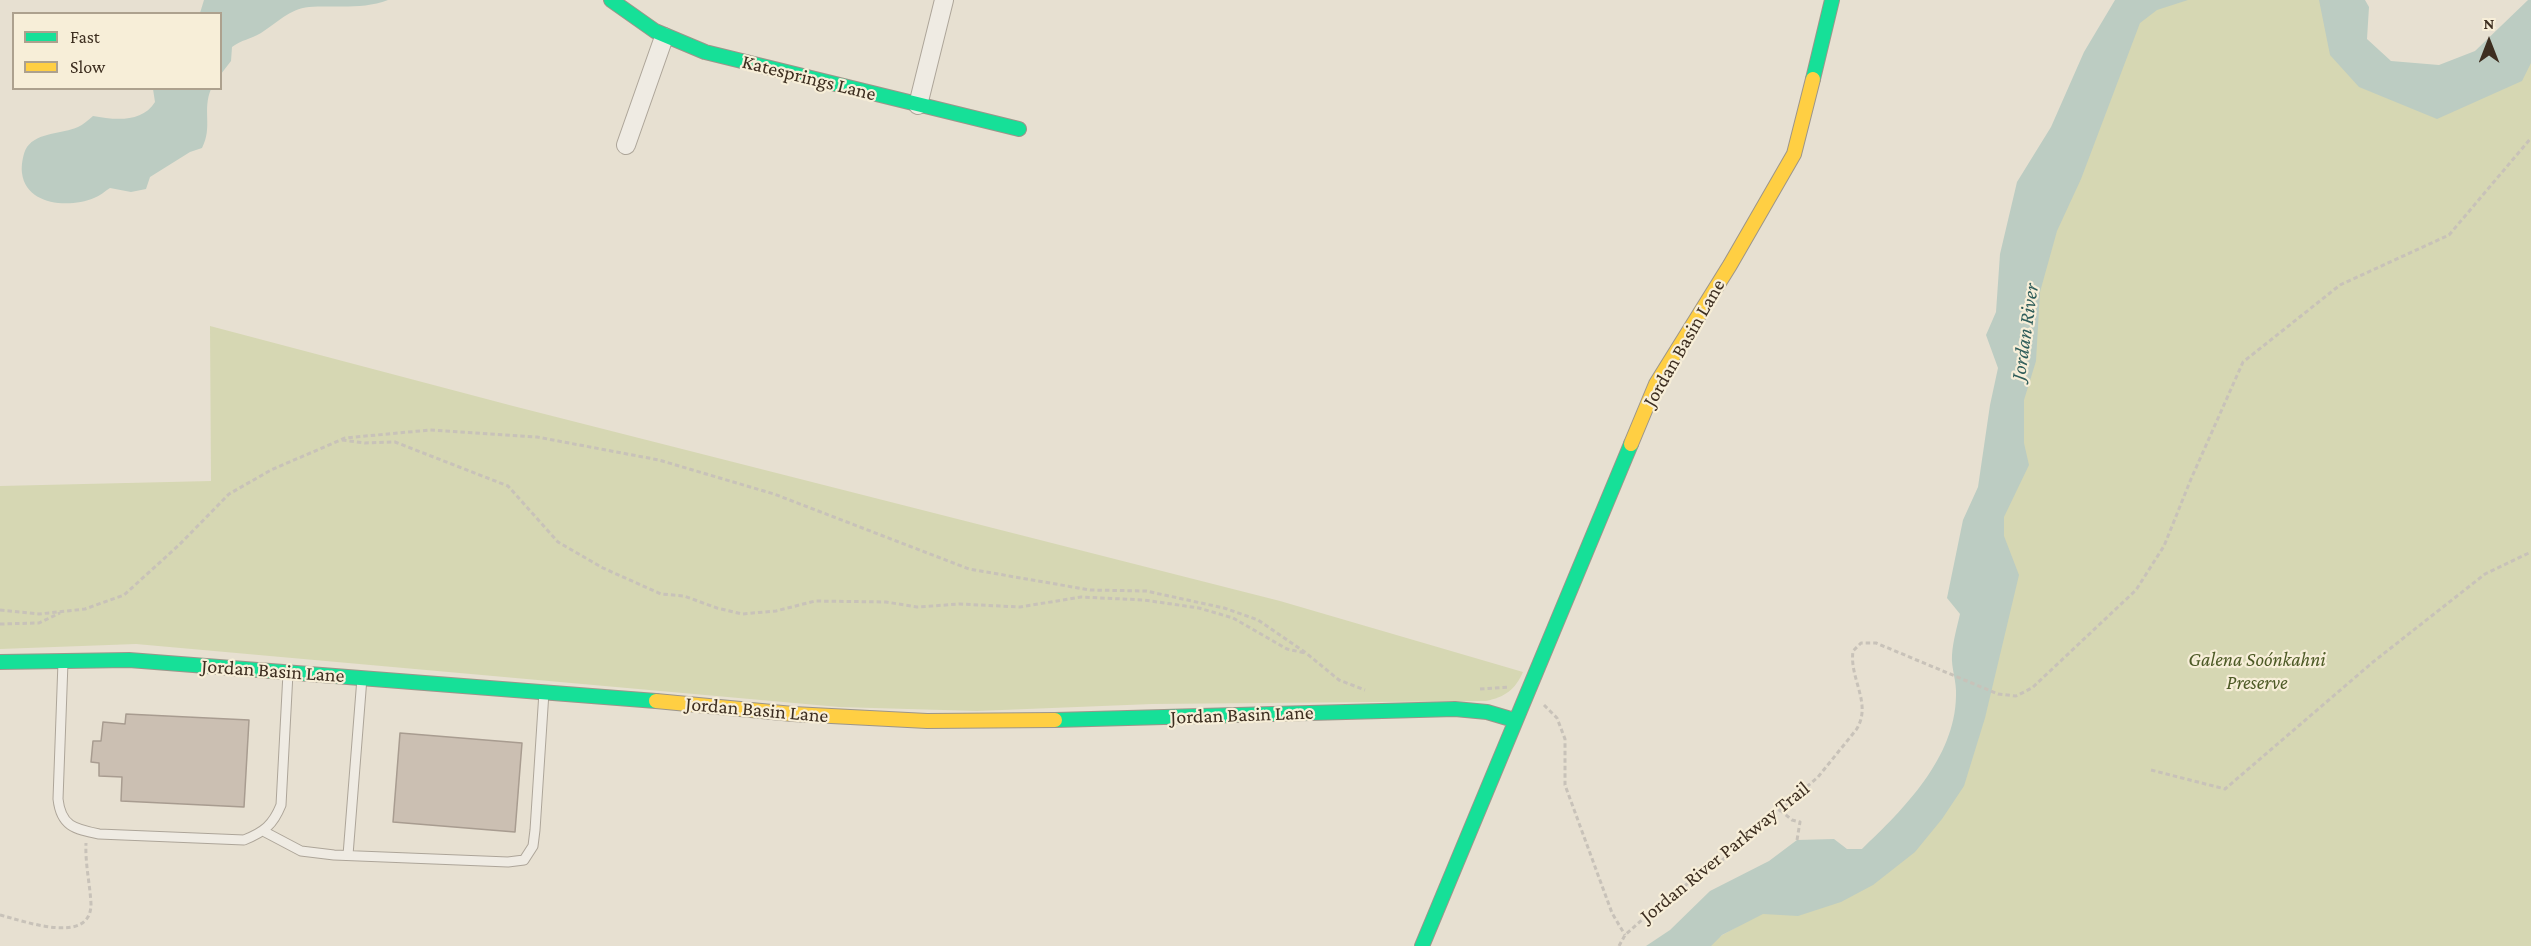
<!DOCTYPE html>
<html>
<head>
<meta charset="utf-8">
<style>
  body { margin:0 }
  #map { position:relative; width:2531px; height:946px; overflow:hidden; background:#e7e0d1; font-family:"Crimson Pro",serif }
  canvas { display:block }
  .legend { position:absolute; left:12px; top:12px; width:210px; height:78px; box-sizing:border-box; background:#f7eed8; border:2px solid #ada18e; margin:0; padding:8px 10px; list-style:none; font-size:18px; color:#3d2e20 }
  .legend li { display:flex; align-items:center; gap:12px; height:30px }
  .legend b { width:30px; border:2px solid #ada18e }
  .north { position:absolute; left:2459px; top:12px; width:60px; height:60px; -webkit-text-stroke:4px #f7eed8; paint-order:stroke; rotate:0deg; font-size:16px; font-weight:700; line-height:24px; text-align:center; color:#3d2e20 }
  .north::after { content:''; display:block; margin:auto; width:21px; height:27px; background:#3d2e20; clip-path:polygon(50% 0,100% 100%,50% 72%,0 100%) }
</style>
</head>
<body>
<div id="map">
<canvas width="2531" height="946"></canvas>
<ul class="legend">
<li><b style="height:8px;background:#16e098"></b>Fast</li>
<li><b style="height:8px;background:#ffcf43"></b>Slow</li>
</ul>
<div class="north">N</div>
</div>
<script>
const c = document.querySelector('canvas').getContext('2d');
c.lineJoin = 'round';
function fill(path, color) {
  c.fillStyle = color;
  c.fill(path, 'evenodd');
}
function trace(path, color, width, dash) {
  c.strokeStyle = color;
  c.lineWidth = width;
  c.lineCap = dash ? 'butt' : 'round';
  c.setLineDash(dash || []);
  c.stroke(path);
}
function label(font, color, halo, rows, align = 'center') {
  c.font = font + ' "Crimson Pro",serif';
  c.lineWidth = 4.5;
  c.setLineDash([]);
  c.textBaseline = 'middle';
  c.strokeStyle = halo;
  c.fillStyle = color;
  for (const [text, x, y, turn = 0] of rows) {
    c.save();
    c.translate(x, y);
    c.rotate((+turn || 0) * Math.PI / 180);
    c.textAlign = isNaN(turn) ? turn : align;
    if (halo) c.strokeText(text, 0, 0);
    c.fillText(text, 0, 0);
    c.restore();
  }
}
fill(new Path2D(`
  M2148 0H2341L2362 66 2475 79 2531 27V946H1703L1925 820 1984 649 2037 269Z
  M210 326 513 406 1280 601 1523 672C1515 690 1505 697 1486 701L1152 704 977 711 839 707 136 644 0 649V486L211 481Z`), '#d6d7b3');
fill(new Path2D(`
  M204 0H388C362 10 336 5 309 7 289 9 277 23 261 33 251 39 241 40 232 47L231 61 221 74 220 14 200 13Z
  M2115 0H2188L2157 10 2140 23 2081 179 2057 231 2040 292 2036 361 2024 400V443L2029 465 2004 517V536L2019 575 1985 718 1964 786 1942 819 1915 852 1873 885 1841 902 1798 916 1763 914 1722 935 1711 946H1646L1670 930 1710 891 1769 861 1797 840 1834 839 1847 849H1862C1904 809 1955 758 1956 696 1957 682 1951 668 1952 655 1953 641 1957 627 1960 614L1947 598 1963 520 1978 487 1990 405 1998 368 1986 335 1996 312 2000 254 2017 182 2051 127 2084 52Z
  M2319 0H2365L2369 7 2367 39 2391 61 2439 65 2475 51 2528 0H2531V63L2522 81 2437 119 2359 87 2330 55Z
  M153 89H211C202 110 213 127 202 148L190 152 150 177 146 189 131 192 110 188C105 191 100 196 94 198 70 208 26 206 22 173 21 166 23 153 27 147 38 132 62 134 78 127 83 125 88 120 93 116 115 120 142 123 155 102Z`), '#bcccc2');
const building = new Path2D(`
  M126 714 249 720 244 807 121 801 122 777 99 776V763L91 762 93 741H101L103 722 125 724Z
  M400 733 522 743 515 832 393 822Z`);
fill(building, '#cbbfb2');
trace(building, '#a89c90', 1.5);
const lane = new Path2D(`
  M63 662 58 799C61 826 74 829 99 834L244 840C264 832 273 825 281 805L288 673
  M265 832 301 851 334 855 508 862 524 860 533 846 535 830 544 692
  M348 855 362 678`);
const street = new Path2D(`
  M918 105 944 0
  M626 145 664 37`);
const fast = new Path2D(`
  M611 0 655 31 705 52 1019 129
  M1813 79 1832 0
  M0 662 129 660 656 701
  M1055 720 1455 709 1487 712 1514 720
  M1422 946 1631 444`);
const slow = new Path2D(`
  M1631 444 1656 384 1730 265 1794 154 1813 79
  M656 701 793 714 927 721 1055 720`);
trace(lane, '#ada599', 11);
trace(street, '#ada599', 20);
trace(fast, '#9c958a', 16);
trace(slow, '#9c958a', 16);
trace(new Path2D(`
  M342 440 365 443 395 442 508 486 558 542 603 568 661 594 684 596 717 608 742 614 776 611 815 601 886 602 917 607 960 604 1020 607 1081 597 1144 600 1199 608 1233 618 1287 649 1305 653
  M0 610 39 614 85 609 124 595 179 545 229 494 271 470 345 438 430 430 537 437 659 460 774 494 969 569 1090 590 1146 591 1224 608 1258 620 1306 653 1339 680 1365 690
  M0 624 39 623 60 613
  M1480 689 1509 687
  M1544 705 1557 718 1565 739V785L1612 913 1625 935
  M2151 770 2225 789 2373 662 2485 574 2531 552
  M1780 810 1792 820 1800 822 1797 840
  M0 915C24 921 91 946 91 904 90 884 85 864 86 843
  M1619 946 1625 935 1669 896 1720 862 1818 777 1856 730C1873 704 1849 679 1853 651L1861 643H1876L1998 694 2016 696 2032 688 2136 590 2164 546 2191 479 2243 362 2340 285 2449 235 2531 138`), '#c8c2b9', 3, [4.5, 3]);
trace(lane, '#efebe3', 9);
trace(street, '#efebe3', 18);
trace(fast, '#16e098', 14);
trace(slow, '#ffcf43', 14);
label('20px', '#3d2e20', '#f7eed8', [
  ["Katesprings Lane",809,78,14],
  ["Jordan Basin Lane",1684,343,-60],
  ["Jordan Basin Lane",273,671,4],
  ["Jordan Basin Lane",757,710,5],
  ["Jordan Basin Lane",1242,715,-2],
  ["Jordan River Parkway Trail",1725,852,-39]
]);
label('italic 20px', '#4d5a26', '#f7eed8', [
  ["Galena Soónkahni",2257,660],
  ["Preserve",2257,683]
]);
label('italic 21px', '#2f5d5a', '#f7eed8', [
  ["Jordan River",2025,332,-82]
]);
</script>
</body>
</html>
